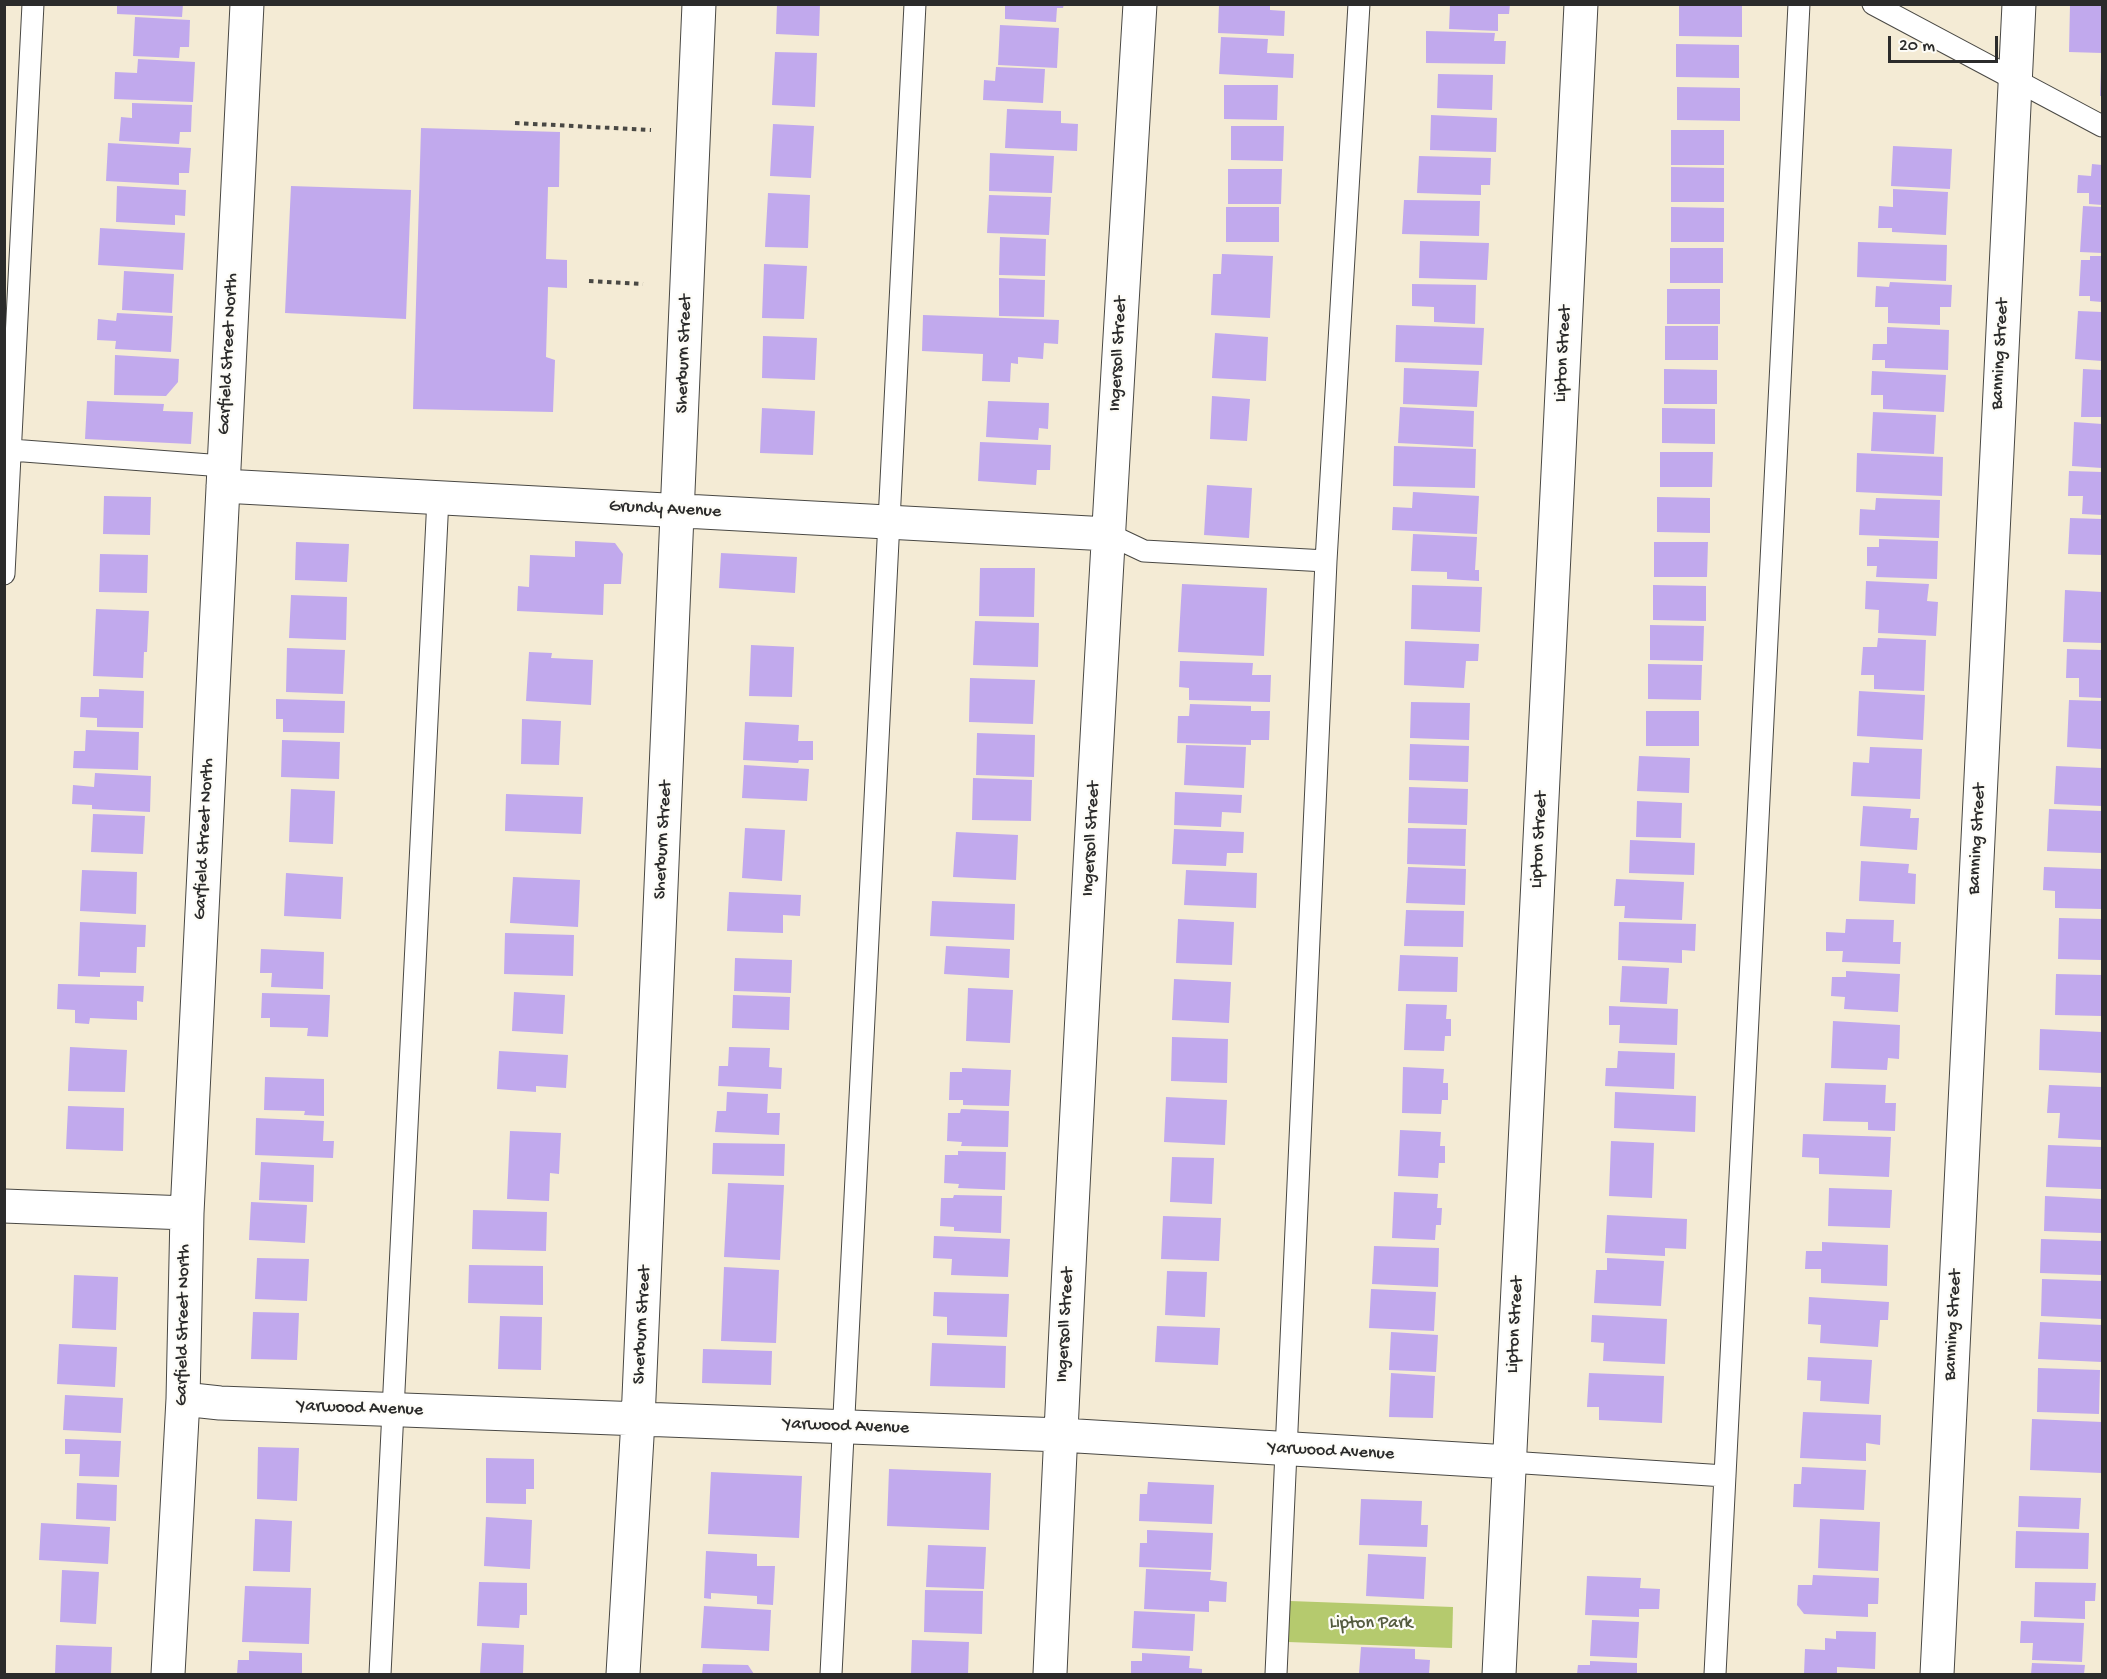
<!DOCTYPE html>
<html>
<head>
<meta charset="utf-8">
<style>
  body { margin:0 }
  #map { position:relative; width:2107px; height:1679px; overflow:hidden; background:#f4ebd5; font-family:"Gochi Hand",sans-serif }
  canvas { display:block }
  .frame { position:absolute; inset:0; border:6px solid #2b2b2b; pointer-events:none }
  .scale { position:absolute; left:1888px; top:36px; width:110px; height:27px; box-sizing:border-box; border:3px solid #2b2b2b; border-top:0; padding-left:8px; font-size:18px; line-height:21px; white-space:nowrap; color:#2b2b2b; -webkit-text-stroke:4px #fdfcf7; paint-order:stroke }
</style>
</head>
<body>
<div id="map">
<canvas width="2107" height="1679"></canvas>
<div class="frame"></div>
<div class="scale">20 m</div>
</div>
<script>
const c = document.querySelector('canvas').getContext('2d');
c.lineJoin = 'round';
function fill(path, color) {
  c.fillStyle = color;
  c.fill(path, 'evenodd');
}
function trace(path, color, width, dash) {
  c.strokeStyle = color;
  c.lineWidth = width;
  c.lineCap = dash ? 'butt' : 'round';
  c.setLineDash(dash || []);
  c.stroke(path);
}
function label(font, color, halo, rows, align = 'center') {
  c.font = font + ' "Gochi Hand",sans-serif';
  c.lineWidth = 4.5;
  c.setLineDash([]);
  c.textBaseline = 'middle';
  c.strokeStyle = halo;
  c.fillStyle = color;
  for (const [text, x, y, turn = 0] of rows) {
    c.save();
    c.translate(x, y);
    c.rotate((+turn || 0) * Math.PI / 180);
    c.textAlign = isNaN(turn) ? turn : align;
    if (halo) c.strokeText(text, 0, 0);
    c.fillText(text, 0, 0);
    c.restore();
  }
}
fill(new Path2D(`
  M1290 1601 1453 1607 1452 1648 1288 1642Z`), '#b5ca6e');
fill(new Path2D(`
  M117 4H183L182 17 117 14Z
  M777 4H820L819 36 776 34Z
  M1005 4H1064L1063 8H1057L1056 22 1005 19Z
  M1219 4H1270V10L1285 11 1284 36 1218 33Z
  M1450 4H1510L1509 14H1498V31L1449 29Z
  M1679 4H1742V37L1679 36Z
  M2070 4H2102V53L2069 52Z
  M135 17 190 20 189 47H180L179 58 133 56Z
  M1000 25 1059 28 1057 68 998 65Z
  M1426 31 1495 33 1494 41H1506L1505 64 1426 63Z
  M1221 37 1268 39 1267 53 1294 54 1293 78 1219 74Z
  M1676 44 1739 45V78L1676 77Z
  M775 52 817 53 815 107 772 105Z
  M138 59 195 62 193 102 114 99 115 72 137 73Z
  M996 67 1045 69 1043 103 983 100 984 80 995 81Z
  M2101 68H2102V96H2100Z
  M1438 74 1493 75 1492 110 1437 108Z
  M1224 85H1278L1277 120 1224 119Z
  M1677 87 1740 88V121L1677 120Z
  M132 103 192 105 191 132H180L179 144 119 141 121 117 132 118Z
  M1007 109 1061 111V123L1078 124 1077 151 1005 148Z
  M1431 115 1497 118 1496 152 1430 150Z
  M773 124 814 126 811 178 770 176Z
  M1231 126H1284L1283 161 1231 160Z
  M421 128 560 132 559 187H548L546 259 567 260V288L548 287 546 357 555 360 553 412 413 409Z
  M1671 130H1724V165H1671Z
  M108 143 191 148 189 173H179V185L106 181Z
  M1893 146 1952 149 1950 189 1891 186Z
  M990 153 1054 156 1052 193 989 191Z
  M1419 156 1491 158 1490 185H1481V195L1417 193Z
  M2092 164 2102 165V205L2089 204V193H2077L2078 175 2091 176Z
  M1671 167 1724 168V202H1671Z
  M1228 169H1282L1281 204H1228Z
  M117 186 186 190 185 216 175 215V225L116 222Z
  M291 186 411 190 406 319 285 313Z
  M1893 189 1948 192 1946 235 1892 232V228H1878L1879 206 1893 207Z
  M768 193 810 195 808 248 765 247Z
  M989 195 1051 197 1049 235 987 233Z
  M1404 200 1480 201 1479 236 1402 234Z
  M2083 206 2102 207V253L2080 252Z
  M1226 207H1279V242H1226Z
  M1671 207 1724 208V242H1671Z
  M100 228 185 233 183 270 98 265Z
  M1000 237 1046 239 1045 276 999 275Z
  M1420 241 1489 243 1487 280 1419 278Z
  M1858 242 1947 245 1946 281 1857 277Z
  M1670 248H1723V283H1670Z
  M1222 254 1273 256 1270 318 1211 315 1213 274H1221Z
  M2090 256H2102V302L2090 301V296H2079L2081 260H2090Z
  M764 264 807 266 804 319 762 318Z
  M124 271 174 274 172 313 122 310Z
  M999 278 1045 280 1044 317 999 316Z
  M1890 282 1952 285 1951 307H1940V325L1888 323V307H1875L1876 286 1889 287Z
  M1412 284 1476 285 1475 324 1434 322V307L1412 306Z
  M1667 289H1720V324H1667Z
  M2078 311 2102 312V361L2075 359Z
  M117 313 173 316 171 352 115 349 116 341 97 340 98 319 116 321Z
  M923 315 1059 320 1058 344 1044 343 1043 359 1018 357V364L1011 363 1010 382 982 381 983 354 922 351Z
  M1396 325 1484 328 1482 365 1395 362Z
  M1665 326H1718V360H1665Z
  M1887 327 1949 330 1948 370 1885 368V360H1872L1873 344H1887Z
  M1215 333 1268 337 1266 381 1212 378Z
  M763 336 817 338 815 380 762 378Z
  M115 355 179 359 178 382 166 396 114 395Z
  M1404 368 1479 371 1477 407 1403 404Z
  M1664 369 1717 370V404H1664Z
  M2083 369 2102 370V417H2081Z
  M1872 371 1946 375 1944 412 1883 409V395H1871Z
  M1212 396 1250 399 1247 441 1210 439Z
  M87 401 164 404 163 411 193 412 191 444 85 439Z
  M988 401 1049 403 1048 429 1039 428 1038 440 986 437Z
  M1400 407 1474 411 1473 447 1398 443Z
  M762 408 815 411 813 455 760 453Z
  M1662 408 1715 409V444L1662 443Z
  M1873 412 1936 415 1934 454 1871 451Z
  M2074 422 2102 424V468L2072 466Z
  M980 442 1051 445 1050 470H1037L1036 485 978 481Z
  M1394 446 1476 449 1475 488 1393 486Z
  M1660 452H1713L1712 487H1660Z
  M1857 453 1943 457 1942 496 1856 492Z
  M2069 471 2102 472V515L2082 514 2083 496H2068Z
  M1207 485 1252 488 1249 538 1204 535Z
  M1413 492 1479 496 1477 534 1392 530 1393 507 1412 508Z
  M104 496 151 497 150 535 103 534Z
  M1657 497 1710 498V533L1657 532Z
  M1876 498 1940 500 1939 538 1859 535 1860 509 1875 510Z
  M2070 518 2102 519V555L2068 554Z
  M1413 534 1477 537 1475 570H1479V581L1447 579V572L1411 571Z
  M1879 539 1938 541 1937 579 1876 577 1877 566H1867V547H1879Z
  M575 541 615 543 623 554 621 584H604L603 615 517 611 518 586 529 587 530 555 575 557Z
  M296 542 349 544 347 582 295 580Z
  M1654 542H1708L1707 577H1654Z
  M721 553 797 557 795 593 719 588Z
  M100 554 148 555 147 593 99 592Z
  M980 568H1035L1034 617 979 616Z
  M1866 581 1929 584 1927 601 1938 602 1936 636 1878 633 1879 610 1865 609Z
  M1182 584 1267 588 1264 656 1178 652Z
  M1412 585 1482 587 1480 632 1411 629Z
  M1653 585 1706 586V621L1653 620Z
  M2065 590 2102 592V643L2063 642Z
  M291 595 347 597 346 640 289 638Z
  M96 609 149 611 147 652H144L143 678 93 676Z
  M975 621 1039 623 1038 667 973 665Z
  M1650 625 1704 626 1703 661 1650 660Z
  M1878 638 1926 640 1924 691 1874 689V675H1861L1863 647H1877Z
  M1405 641 1479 644 1478 661H1466L1464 688 1404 685Z
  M751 645 794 647 792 697 749 696Z
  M287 648 345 650 343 694 286 692Z
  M2067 649 2102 650V698L2079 697V678H2066Z
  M529 652 552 653 551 658 593 660 591 705 526 701Z
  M1180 661 1253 663 1252 675H1271L1270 702 1189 700V688L1179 687Z
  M1648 664 1702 665 1701 700 1648 699Z
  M970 678 1035 680 1033 724 969 722Z
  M99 689 144 691 143 728 97 727V718L80 717 81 697H99Z
  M1859 691 1925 695 1923 740 1857 736Z
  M276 699 345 701 344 733 283 732V719H276Z
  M2069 700 2102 701V749L2067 747Z
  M1411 702 1470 703 1469 740 1410 738Z
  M1190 704 1251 706V711H1270L1269 740H1251V745L1177 743 1178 716H1189Z
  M1646 711H1699V746H1646Z
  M522 719 561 721 559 765 521 764Z
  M745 722 799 725 798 741H813V760H799L798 763 743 760Z
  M86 730 139 732 138 770 73 768 74 751H85Z
  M977 733 1035 735 1034 777 976 775Z
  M282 740 340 742 339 779 281 777Z
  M1410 744 1469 746 1468 782 1409 780Z
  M1186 745 1246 747 1244 788 1184 785Z
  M1870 747 1922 749 1920 799 1851 796 1853 762 1869 763Z
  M1639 756 1690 758 1689 793 1637 791Z
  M744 765 809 769 807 801 742 798Z
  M2056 766 2102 768V806L2054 804Z
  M95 773 151 776 150 812 92 809V805L72 804 73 785 94 787Z
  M973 778 1032 780 1031 821 972 820Z
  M1409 787 1468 789 1467 825 1408 823Z
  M291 789 335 791 333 844 289 842Z
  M1175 792 1242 795 1241 813 1222 812 1221 827 1174 825Z
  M506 794 583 797 581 834 505 831Z
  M1637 801 1682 803 1681 838 1636 837Z
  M1863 806 1911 809 1910 818H1919L1917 850 1860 846Z
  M2049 809 2102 811V853L2047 851Z
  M93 814 145 816 143 854 91 852Z
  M745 828 785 830 782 881 742 878Z
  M1408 828 1466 829 1465 866 1407 864Z
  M1174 829 1244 832 1243 853H1227L1226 866 1172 864Z
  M956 832 1018 835 1016 880 953 877Z
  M1630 840 1695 843 1694 875 1629 873Z
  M1861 861 1909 864 1908 873 1916 874 1915 904 1859 901Z
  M1408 867 1466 869 1465 905 1406 903Z
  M2044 867 2102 869V909L2055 908V891L2043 890Z
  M82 870 137 872 136 914 80 911Z
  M1186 870 1257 873 1256 908 1184 905Z
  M286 873 343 877 341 919 284 916Z
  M513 877 580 880 578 927 510 923Z
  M1616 879 1684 882 1682 920 1624 918 1625 906H1614Z
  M729 892 801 895 800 916 783 915V933L727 931Z
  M932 901 1015 904 1014 940 930 936Z
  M1406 910 1464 911 1463 947 1404 946Z
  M2059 918 2102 919V960L2058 959Z
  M1178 919 1234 922 1232 965 1176 963Z
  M1846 919 1894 920 1893 942H1901L1900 964 1842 962 1843 951H1826V932L1845 933Z
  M80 922 146 925 145 947H137L136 973 100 972V977L78 976Z
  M1619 922 1696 924 1695 951 1682 950V963L1618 960Z
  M505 933 574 935 573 976 504 974Z
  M946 946 1010 949 1009 978 944 974Z
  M261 949 324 952 323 989 271 987 272 973H260Z
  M1400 955 1458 957 1457 992 1398 991Z
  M735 958 792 960 791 993 734 991Z
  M1622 966 1669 968 1667 1004 1620 1002Z
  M1846 971 1900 974 1898 1012 1844 1009 1845 997 1831 996 1832 977H1846Z
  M2056 974 2102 975V1016L2055 1015Z
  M1174 979 1231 982 1229 1023 1172 1020Z
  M58 984 144 986 143 1002 137 1001V1020L90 1018 89 1024 75 1023V1010L57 1009Z
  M968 988 1013 990 1010 1043 966 1041Z
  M514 992 565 995 563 1034 512 1031Z
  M262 993 330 995 328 1037 307 1036 308 1028 270 1027V1018H261Z
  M733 995 790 997 789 1030 732 1028Z
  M1406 1004 1447 1005 1446 1019H1451V1036H1445L1444 1051 1404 1050Z
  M1609 1006 1678 1009 1677 1045 1619 1043 1620 1025H1609Z
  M1833 1021 1900 1025 1899 1059 1888 1058 1887 1070 1831 1068Z
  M2040 1029 2102 1032V1073L2039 1070Z
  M1172 1037 1228 1039 1227 1083 1171 1081Z
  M70 1047 127 1050 125 1092 68 1091Z
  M729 1047 770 1048 769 1067 782 1068 781 1089 718 1086 719 1066H728Z
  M499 1051 568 1055 566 1088 536 1086V1092L497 1089Z
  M1618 1051 1675 1053 1674 1089 1605 1086 1606 1068H1617Z
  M1403 1067 1444 1069 1443 1083H1448V1100H1442L1441 1114 1402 1113Z
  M962 1068 1011 1070 1009 1106 963 1105V1100H949L950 1072H962Z
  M265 1077 324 1079V1116L304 1115 305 1111 264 1110Z
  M1825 1083 1886 1085 1885 1103H1896L1895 1131 1868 1130V1122L1823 1121Z
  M2049 1085 2102 1087V1140L2058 1138 2060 1113H2047Z
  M727 1092 768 1094 767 1113H780L779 1135 715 1132 717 1111H726Z
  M1615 1092 1696 1096 1695 1132 1614 1128Z
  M1166 1097 1227 1100 1225 1145 1164 1142Z
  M68 1106 124 1108 123 1151 66 1149Z
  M961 1109 1009 1111 1008 1147 961 1146 962 1142 947 1141 948 1113H960Z
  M256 1118 324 1121 323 1141H334L333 1158 255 1155Z
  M1400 1130 1441 1132 1440 1146H1445V1163H1439L1438 1178 1398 1176Z
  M510 1131 561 1133 559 1174 550 1173 549 1201 507 1199Z
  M1803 1134 1891 1137 1889 1177 1819 1174V1158L1802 1157Z
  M1611 1141 1654 1143 1652 1198 1609 1196Z
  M713 1143 785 1144 784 1176 712 1174Z
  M2048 1145 2102 1147 2101 1189 2046 1187Z
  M958 1151 1006 1152 1005 1190 958 1188 959 1184 944 1183 945 1155H958Z
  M1172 1157 1214 1158 1212 1204 1170 1202Z
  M261 1162 314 1165 313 1202 259 1200Z
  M728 1183 784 1185 780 1260 724 1257Z
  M1829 1188 1892 1190 1890 1228 1828 1226Z
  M1394 1192 1438 1194 1437 1208H1442L1441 1225H1436L1435 1240 1392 1238Z
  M954 1195 1002 1196 1001 1233 954 1231V1227L940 1226 941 1198H953Z
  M2045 1196 2102 1199V1233L2044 1231Z
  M251 1202 307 1205 305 1243 249 1240Z
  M473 1210 547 1212 546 1251 472 1249Z
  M1607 1215 1687 1219 1686 1249 1665 1248V1256L1605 1253Z
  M1163 1216 1221 1218 1219 1261 1161 1259Z
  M934 1236 1010 1239 1008 1277 951 1275 952 1259 933 1258Z
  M2041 1239 2102 1241V1275L2040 1273Z
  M1822 1242 1888 1245 1887 1286 1821 1283V1269H1805L1806 1251H1822Z
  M1374 1246 1439 1248 1438 1287 1372 1284Z
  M257 1258 309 1259 307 1301 255 1299Z
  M1607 1258 1664 1261 1661 1306 1594 1303 1596 1270H1607Z
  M469 1265 543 1266V1305L468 1303Z
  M724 1267 779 1270 776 1343 721 1341Z
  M1167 1271 1207 1272 1205 1317 1165 1315Z
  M74 1275 118 1277 116 1330 72 1328Z
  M2042 1279 2102 1281V1319L2041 1316Z
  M1371 1289 1436 1292 1434 1331 1369 1328Z
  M934 1292 1009 1294 1007 1337 947 1335V1317L933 1316Z
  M1809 1297 1889 1302 1888 1320H1880L1878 1347 1820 1343 1821 1325 1808 1324Z
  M253 1312 299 1313 297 1360 251 1359Z
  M1592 1315 1667 1319 1665 1364 1603 1361 1604 1343 1591 1342Z
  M500 1316 542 1317 541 1370 498 1369Z
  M2040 1322 2102 1325V1362L2038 1359Z
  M1157 1326 1220 1328 1218 1365 1155 1362Z
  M1391 1332 1438 1335 1436 1372 1389 1370Z
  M932 1343 1006 1346 1005 1388 930 1386Z
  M59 1344 117 1347 115 1387 57 1384Z
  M703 1349 772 1351 771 1385 702 1383Z
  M1808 1357 1872 1360 1869 1404 1820 1401 1821 1381 1807 1380Z
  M2038 1368 2100 1370 2099 1414 2037 1412Z
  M1391 1373 1435 1376 1433 1418 1389 1417Z
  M1589 1373 1664 1376 1662 1423 1599 1420V1407H1587Z
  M65 1395 123 1398 121 1433 63 1430Z
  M1803 1412 1881 1415 1880 1445 1866 1443V1461L1800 1458Z
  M2032 1419 2102 1422V1473L2030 1470Z
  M65 1439 121 1441 119 1477 79 1476 80 1454H65Z
  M258 1447 299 1448 297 1501 257 1499Z
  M486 1458 534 1459V1489H526V1504L486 1503Z
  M1802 1467 1866 1470 1864 1510 1793 1507 1794 1484H1801Z
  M889 1469 991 1473 989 1530 887 1526Z
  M711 1472 802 1476 799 1538 708 1534Z
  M1148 1482 1214 1485 1212 1524 1139 1521 1140 1494H1147Z
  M77 1483 117 1485 116 1521 76 1519Z
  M2019 1496 2081 1498 2079 1529 2018 1527Z
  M1361 1499 1422 1501 1421 1525H1428L1427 1547 1359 1545Z
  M486 1517 532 1520 530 1569 484 1566Z
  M255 1519 292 1521 290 1572 253 1571Z
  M1820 1519 1880 1522 1878 1571 1818 1568Z
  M41 1523 110 1527 108 1564 39 1560Z
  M1147 1530 1213 1533 1211 1570 1139 1567 1140 1543H1147Z
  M2016 1531 2089 1533 2088 1569 2015 1568Z
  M928 1545 986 1547 984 1589 926 1587Z
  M706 1551 757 1554V1566H775L773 1605 757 1604V1596L711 1593V1599L704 1598Z
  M1368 1554 1426 1557 1424 1599 1366 1596Z
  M1146 1569 1211 1572 1210 1580 1227 1582 1226 1602 1209 1601V1612L1144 1609Z
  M62 1570 99 1572 96 1624 60 1622Z
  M1813 1575 1879 1578 1878 1604H1868V1617L1804 1614 1797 1605 1798 1585H1812Z
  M1587 1576 1641 1578 1640 1588 1660 1589 1659 1609H1639V1617L1585 1615Z
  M479 1582 527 1583V1615H520L519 1628 477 1626Z
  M2035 1582 2096 1583 2095 1601H2085V1619L2034 1617Z
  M245 1586 311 1588 309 1644 242 1642Z
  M925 1590 983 1591 982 1634 924 1632Z
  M704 1606 771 1610 769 1651 701 1648Z
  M1134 1611 1195 1614 1193 1651 1132 1648Z
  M1592 1620 1639 1622 1637 1658 1590 1656Z
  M2021 1621 2084 1623 2082 1662 2032 1660 2033 1643H2020Z
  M1836 1631 1876 1632 1875 1669 1837 1667V1674H1804L1805 1649 1825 1650V1638L1836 1639Z
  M912 1640 969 1642 968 1674H911Z
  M482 1643 524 1645 523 1674H480Z
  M56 1645 112 1647 111 1674H55Z
  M1361 1647 1415 1649V1659L1430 1660 1429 1674H1359Z
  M249 1651 302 1653V1674H237L238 1660H249Z
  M1142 1653 1190 1656 1189 1668 1202 1669V1674H1131V1661H1142Z
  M1590 1661 1637 1663V1674H1577L1578 1665H1590Z
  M2032 1663 2085 1665 2084 1674H2031Z
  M703 1664 748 1665 754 1674H702Z`), '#c1a9ed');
const lane = new Path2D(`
  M1873 4 2102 126
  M11 450 223 466
  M1108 534 1144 551 1326 561
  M4 574 33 4
  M1509 1462 1725 1476
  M380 1674 438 498
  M831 1674 915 4
  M1276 1674 1326 561 1359 4
  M1715 1674 1799 4`);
const street = new Path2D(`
  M223 486 1108 534
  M4 1206 187 1213
  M183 1399 220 1403 1061 1435 1509 1462
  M168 1674 183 1399 187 1213 247 4
  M623 1674 638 1420 699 4
  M1050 1674C1074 1118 1106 561 1140 4
  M1499 1674 1581 4
  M1937 1674 2019 4`);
trace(lane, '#494844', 23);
trace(street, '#494844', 35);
trace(new Path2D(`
  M515 123 651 130
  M589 281 643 284`), '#494844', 4, [4.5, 4.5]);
trace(lane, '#fff', 21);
trace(street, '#fff', 33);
label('18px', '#2b2b2b', '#fdfcf7', [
  ["Garfield Street North",229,354,-87],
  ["Sherburn Street",685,354,-88],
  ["Ingersoll Street",1119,354,-87],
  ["Lipton Street",1564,354,-87],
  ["Banning Street",2001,354,-87],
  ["Grundy Avenue",665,510,3],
  ["Garfield Street North",205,839,-87],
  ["Ingersoll Street",1092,839,-87],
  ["Banning Street",1978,839,-87],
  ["Sherburn Street",664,840,-87],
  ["Lipton Street",1540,840,-87],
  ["Garfield Street North",184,1325,-89],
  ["Sherburn Street",643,1325,-87],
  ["Ingersoll Street",1066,1325,-87],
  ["Lipton Street",1516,1325,-87],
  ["Banning Street",1954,1325,-87],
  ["Yarwood Avenue",360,1409,2],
  ["Yarwood Avenue",846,1427,2],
  ["Yarwood Avenue",1331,1452,3]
]);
label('18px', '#545b3f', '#fdfcf7', [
  ["Lipton Park",1371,1624]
]);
</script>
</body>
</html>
